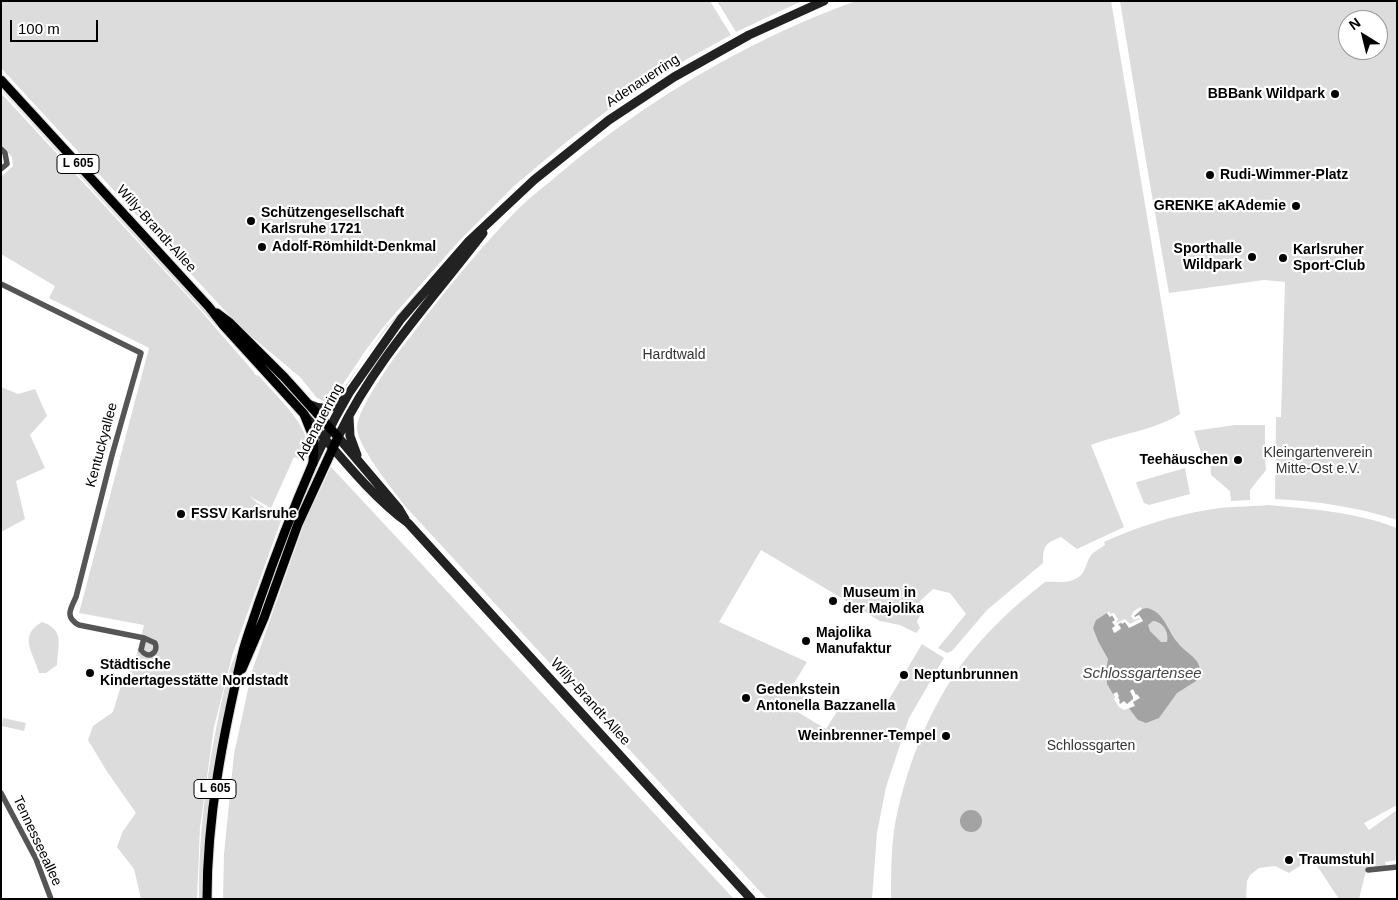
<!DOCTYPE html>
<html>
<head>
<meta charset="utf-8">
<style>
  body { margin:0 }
  #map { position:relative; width:1398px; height:900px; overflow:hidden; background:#fff; font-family:Helvetica,sans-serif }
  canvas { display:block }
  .frame { position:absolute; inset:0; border:2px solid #000; pointer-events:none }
  .north { position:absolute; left:1338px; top:10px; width:50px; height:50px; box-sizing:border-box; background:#fff; border:1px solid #999; border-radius:50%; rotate:324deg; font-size:14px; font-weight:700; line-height:20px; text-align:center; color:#000 }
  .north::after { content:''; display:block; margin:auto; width:18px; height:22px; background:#000; clip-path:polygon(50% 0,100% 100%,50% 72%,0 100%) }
  .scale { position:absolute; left:10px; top:20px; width:88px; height:22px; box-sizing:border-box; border:2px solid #000; border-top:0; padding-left:6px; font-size:15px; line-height:18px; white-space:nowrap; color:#000; -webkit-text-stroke:4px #fff; paint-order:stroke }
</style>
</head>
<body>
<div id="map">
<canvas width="1398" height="900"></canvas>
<div class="frame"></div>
<div class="north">N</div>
<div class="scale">100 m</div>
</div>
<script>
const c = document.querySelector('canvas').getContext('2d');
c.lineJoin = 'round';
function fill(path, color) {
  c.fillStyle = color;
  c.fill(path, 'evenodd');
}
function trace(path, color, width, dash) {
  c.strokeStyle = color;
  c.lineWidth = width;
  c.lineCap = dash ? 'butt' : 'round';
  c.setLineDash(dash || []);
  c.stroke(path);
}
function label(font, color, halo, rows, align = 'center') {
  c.font = font + ' Helvetica,sans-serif';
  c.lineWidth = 4.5;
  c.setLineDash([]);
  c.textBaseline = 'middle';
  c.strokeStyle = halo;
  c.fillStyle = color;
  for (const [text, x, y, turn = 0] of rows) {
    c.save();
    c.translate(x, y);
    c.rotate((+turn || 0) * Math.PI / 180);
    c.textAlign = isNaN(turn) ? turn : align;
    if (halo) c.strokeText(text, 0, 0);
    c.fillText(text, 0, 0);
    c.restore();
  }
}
fill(new Path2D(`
  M1 1H710L731 35 669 69 617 103 570 139 514 186 460 240 385 325 368 347 335 396 326 402 317 398 300 377 240 327 1 68Z
  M717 1H802L736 32Z
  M856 1H1111L1180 414C1156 430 1119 434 1091 445L1124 527 1077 549 1061 537C1045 543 1043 546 1043 563L987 610 952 651 947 653 938 648 966 614 950 593 933 589 920 601 924 609 917 621 920 628 916 633 900 625 880 621 761 550 719 622 807 662 791 688 804 696 796 711 826 729 845 699 857 701 867 705 868 704 886 712 888 701 922 644 944 658 909 718 886 787 877 833 872 899H767L405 506C393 490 357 446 357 428 357 408 397 353 411 336 444 292 479 249 517 210 530 197 545 186 558 175 646 100 748 40 856 1Z
  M1120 1H1397V520C1358 507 1316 501 1275 499L1276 417H1281L1285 282 1264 280 1169 293 1148 173ZM1348 20H1378V50H1348Z
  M1 89 232 340 253 366 1 90Z
  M1 93 193 302 254 372V374L259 376C277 397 303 419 309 447 310 452 307 457 305 462L294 457 271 508 249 496C260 505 269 512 282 518L232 656 214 727 200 827 197 899H141L134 869 117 847 123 831 136 813 106 770 88 740 93 726 113 712 123 679 134 665 144 625 79 613 149 348 49 298 55 286 1 254V177L13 166 12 157 1 145Z
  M420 289C415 304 398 315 388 327 370 349 354 374 339 398L330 404 337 398 384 330Z
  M1 387 18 394 35 389 47 416 30 435 45 468 16 481 25 519 1 532Z
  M1235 425H1265V446H1264L1266 470 1250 490V500L1231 501 1230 491 1211 475 1210 461 1204 462 1194 431Z
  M323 449 324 451 279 560 276 573 260 619 258 617 276 563Z
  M331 467 734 899H223L224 854 234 754 252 671 305 521Z
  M1185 468 1190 494 1149 505 1144 503 1136 483 1137 482Z
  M1268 505C1311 509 1356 512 1397 528V805L1364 823 1369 830 1397 810V860L1385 862 1387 870 1366 871 1359 899H1340L1337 896 1312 858 1289 873 1275 866 1259 868 1250 875 1247 881 1246 899H891C891 876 891 853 894 830 904 772 927 713 961 665 985 633 1014 606 1045 582 1054 581 1061 583 1070 581 1088 576 1083 565 1092 554 1095 551 1101 548 1105 545L1104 542C1137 527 1171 516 1207 510 1227 506 1248 507 1268 505Z
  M285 519 240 649H238L255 597Z
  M42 622C65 630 58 644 57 665L46 673H39C34 653 17 636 42 622Z
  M236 654 238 655 237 660C215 738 205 818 203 899H199C198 835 207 771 220 709 224 691 228 670 236 654Z
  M3 718 26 723 24 731 2 726Z`), '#dcdcdc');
fill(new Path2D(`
  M1147 608C1165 612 1167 631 1178 643 1185 653 1199 657 1200 670L1196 681 1177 693 1159 718 1146 723 1138 720 1128 707 1119 704 1107 684 1106 672 1108 659 1098 641 1093 628 1096 620 1107 613 1110 617 1112 615 1115 620V633L1121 629 1118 624 1125 622 1129 627 1143 621 1139 615 1135 618 1134 616 1142 609ZM1153 621C1164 622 1169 633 1167 642H1161L1150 631 1148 625Z
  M960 821a11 11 0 1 1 22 0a11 11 0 1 1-22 0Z`), '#a3a3a3');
fill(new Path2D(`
  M1140 607 1142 609 1134 616 1135 617 1139 615 1143 621 1129 628 1125 622 1122 624 1121 622 1118 624 1121 628 1114 633 1112 628 1115 626 1112 622 1115 620 1112 615 1110 617 1107 613 1109 611 1110 614 1114 613 1118 619 1116 623 1125 619 1130 624 1137 620H1140L1139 618 1134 620 1131 616 1134 611Z
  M1133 689 1136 695 1137 694 1140 698 1133 702 1135 706 1124 710 1119 707 1114 699 1115 697 1113 694 1117 692 1119 696 1118 697 1120 701 1119 702 1120 704 1124 701 1127 704 1133 699V697L1130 691Z`), '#fff');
const primary = new Path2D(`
  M1 80 209 307 223 325 304 414 314 439 313 463C293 509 275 556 258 605 253 621 246 638 242 655 223 735 207 816 207 899
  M217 313 229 322 285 378 338 437 298 524 264 618 242 669`);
trace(primary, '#dbdbdb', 11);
trace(new Path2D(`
  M1 149 5 153 7 164 1 169
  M1 284 141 353 112 455 76 597C71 608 64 617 79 625L144 638 141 650C148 660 159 653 155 643L144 638
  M1 793 36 859 51 899
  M1368 870 1397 867`), '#555', 5.5);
trace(new Path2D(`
  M311 405C324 411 333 409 344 399
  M305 416C338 453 369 494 408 523L751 899
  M349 417 350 436 357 455
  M313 463 335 418 349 393 401 319 469 241 534 180 609 120 674 77 749 35 824 1
  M405 519 399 509 338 437C375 360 432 300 483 233`), '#222', 9);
trace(primary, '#000', 9);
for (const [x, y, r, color] of [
  [1335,94,5,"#000"],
  [1210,175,5,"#000"],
  [1296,206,5,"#000"],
  [251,221,5,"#000"],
  [262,247,5,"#000"],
  [1252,257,5,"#000"],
  [1283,258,5,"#000"],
  [1238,460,5,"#000"],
  [181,514,5,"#000"],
  [833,601,5,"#000"],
  [806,641,5,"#000"],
  [90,673,5,"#000"],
  [904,675,5,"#000"],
  [746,698,5,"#000"],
  [946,736,5,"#000"],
  [1289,860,5,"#000"]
]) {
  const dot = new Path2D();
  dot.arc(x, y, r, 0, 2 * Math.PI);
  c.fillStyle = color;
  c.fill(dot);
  trace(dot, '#fff', 2);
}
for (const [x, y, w] of [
  [78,164,42],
  [215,789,42]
]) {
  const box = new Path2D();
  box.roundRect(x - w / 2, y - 9.5, w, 19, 4);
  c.fillStyle = '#fff';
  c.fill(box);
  trace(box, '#000', 1);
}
label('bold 12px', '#000', null, [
  ["L 605",78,164],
  ["L 605",215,789]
]);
label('14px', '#000', '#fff', [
  ["Adenauerring",643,81,-33],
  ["Willy-Brandt-Allee",156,229,48],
  ["Adenauerring",320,422,-62],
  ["Kentuckyallee",102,445,-75],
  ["Willy-Brandt-Allee",590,702,48],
  ["Tennesseeallee",37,841,65]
]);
label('bold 14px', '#000', '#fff', [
  ["BBBank Wildpark",1325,94,"right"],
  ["Rudi-Wimmer-Platz",1220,175],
  ["GRENKE aKAdemie",1286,206,"right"],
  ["Schützengesellschaft",261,213],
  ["Karlsruhe 1721",261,229],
  ["Adolf-Römhildt-Denkmal",272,247],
  ["Sporthalle",1242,249,"right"],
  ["Wildpark",1242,265,"right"],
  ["Karlsruher",1293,250],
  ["Sport-Club",1293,266],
  ["Teehäuschen",1228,460,"right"],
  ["FSSV Karlsruhe",191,514],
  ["Museum in",843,593],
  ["der Majolika",843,609],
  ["Majolika",816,633],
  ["Manufaktur",816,649],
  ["Städtische",100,665],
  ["Kindertagesstätte Nordstadt",100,681],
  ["Neptunbrunnen",914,675],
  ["Gedenkstein",756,690],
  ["Antonella Bazzanella",756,706],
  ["Weinbrenner-Tempel",936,736,"right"],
  ["Traumstuhl",1299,860]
], 'left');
label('14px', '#333', '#fff', [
  ["Hardtwald",674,355],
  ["Kleingartenverein",1318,453],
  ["Mitte-Ost e.V.",1318,469],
  ["Schlossgarten",1091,746]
]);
label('italic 15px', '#444', '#fff', [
  ["Schlossgartensee",1142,674]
]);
</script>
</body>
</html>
